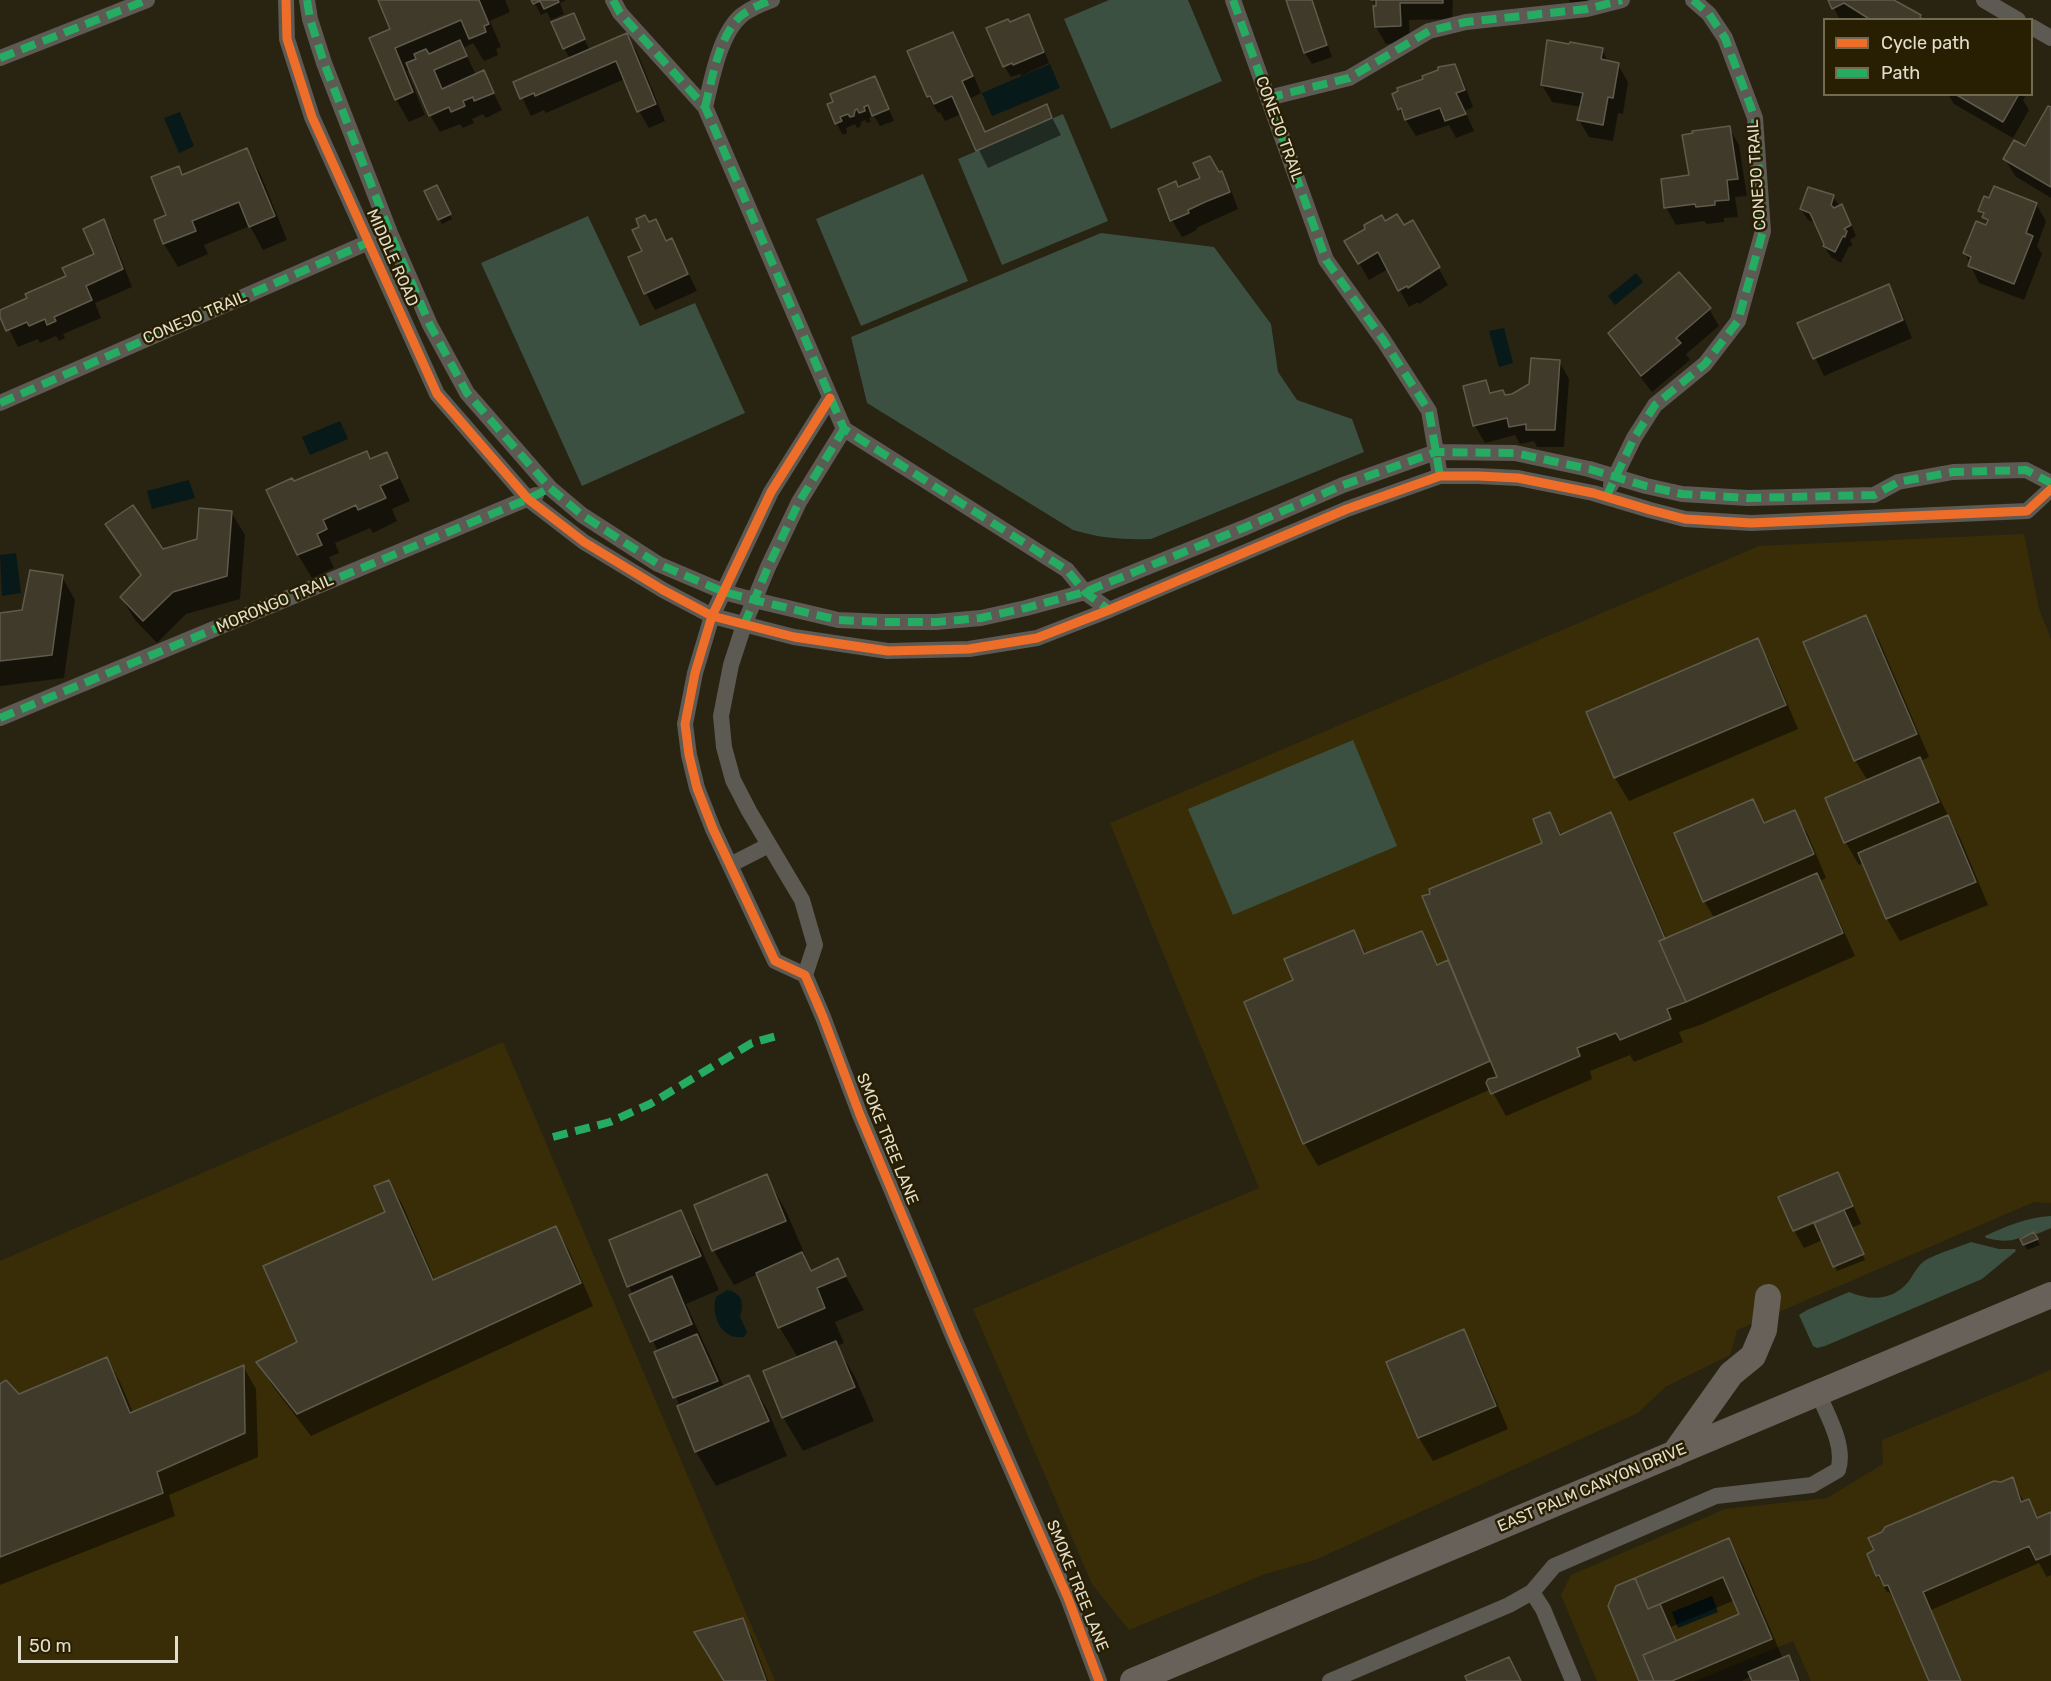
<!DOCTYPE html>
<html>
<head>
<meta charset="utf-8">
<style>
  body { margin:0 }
  #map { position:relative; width:2051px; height:1681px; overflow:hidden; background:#292312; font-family:Rubik,sans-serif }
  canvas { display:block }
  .legend { position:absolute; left:1823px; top:18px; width:210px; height:78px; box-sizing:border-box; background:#281e01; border:2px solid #736a52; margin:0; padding:8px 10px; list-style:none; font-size:18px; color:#e3ddcc }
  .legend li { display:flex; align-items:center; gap:12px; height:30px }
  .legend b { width:30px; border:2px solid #736a52 }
  .scale { position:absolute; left:18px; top:1636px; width:160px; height:27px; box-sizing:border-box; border:3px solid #e3ddcc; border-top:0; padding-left:8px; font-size:18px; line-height:21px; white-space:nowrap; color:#e3ddcc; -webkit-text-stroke:4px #281e01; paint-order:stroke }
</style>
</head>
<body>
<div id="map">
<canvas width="2051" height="1681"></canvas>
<ul class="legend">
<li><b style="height:8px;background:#ee6e29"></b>Cycle path</li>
<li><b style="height:8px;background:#26ab63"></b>Path</li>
</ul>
<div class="scale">50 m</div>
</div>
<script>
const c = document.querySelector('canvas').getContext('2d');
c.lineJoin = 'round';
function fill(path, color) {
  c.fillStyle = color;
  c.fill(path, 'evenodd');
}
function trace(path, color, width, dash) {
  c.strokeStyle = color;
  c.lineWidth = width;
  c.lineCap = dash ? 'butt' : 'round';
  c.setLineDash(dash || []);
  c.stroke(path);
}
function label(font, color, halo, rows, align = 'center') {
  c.font = font + ' Rubik,sans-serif';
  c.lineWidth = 5;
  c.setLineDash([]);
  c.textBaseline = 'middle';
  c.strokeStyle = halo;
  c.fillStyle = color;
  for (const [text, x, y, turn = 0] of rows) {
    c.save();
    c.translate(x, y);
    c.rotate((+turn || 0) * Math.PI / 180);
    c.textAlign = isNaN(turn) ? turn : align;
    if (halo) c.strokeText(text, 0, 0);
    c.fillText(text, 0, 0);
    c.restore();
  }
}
fill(new Path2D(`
  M2024 534 2039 609 2051 639V1203L2034 1202 1737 1330 1730 1355 1665 1387 1638 1413 1315 1560 1265 1574 1129 1630 1092 1584 973 1309 1259 1188 1110 823 1759 546Z
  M503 1042 775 1681H0V1261Z
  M2051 1370V1681H1811L1793 1641 1695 1681H1597L1561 1595 1571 1575 1725 1509 1827 1498 1883 1464 1882 1440Z`), '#392d08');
fill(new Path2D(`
  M1109 0H1188L1222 81 1111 129 1064 19Z
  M1063 114 1108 221 1002 265 958 159Z
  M923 174 968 281 861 326 816 219Z
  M588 216 640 326 695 303 745 413 582 486 481 263Z
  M1101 233 1214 247 1271 324 1278 372 1297 400 1352 419 1364 452 1151 539C1123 540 1100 538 1073 530L867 403 851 337Z
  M1353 740 1397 846 1233 915 1188 809Z
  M2051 1216V1228L2037 1234 2034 1232C2013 1241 2009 1243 1986 1238L1985 1236C2007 1226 2027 1217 2051 1216Z
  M1971 1242 1999 1249H2015L2016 1251 1982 1279 1825 1346 1817 1348 1813 1346 1799 1315 1807 1310 1849 1292C1872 1301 1892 1301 1909 1281 1913 1275 1917 1267 1923 1262 1932 1255 1959 1247 1971 1242Z`), '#3b5041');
fill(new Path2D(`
  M1050 64 1060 88 992 116 982 93Z
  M180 112 194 146 179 153 164 118Z
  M1636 273 1643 282 1615 305 1608 296Z
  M1504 328 1513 363 1499 367 1489 331Z
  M340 421 348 439 310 455 302 437Z
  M189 480 195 498 152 509 147 491Z
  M16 553 21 593 2 596 0 555Z
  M727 1290C743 1293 744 1304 740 1317L747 1332 744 1337C720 1340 711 1315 716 1297Z
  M1712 1596 1718 1612 1678 1628 1672 1612Z`), '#081919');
fill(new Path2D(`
  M379 0H505L510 12 490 21 501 47 496 49 498 55 484 61 473 43 463 48 476 75 483 72 502 110 486 118 483 114 472 119 474 123 463 128 460 124 440 132 430 115 411 70 407 71 425 115 409 122 396 99 392 30Z
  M533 0H566L560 3 564 14 551 20 547 12 541 15Z
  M1291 0H1312L1332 57 1312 64 1305 53Z
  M1372 0H1453L1452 19 1409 20 1410 42 1386 44 1376 27 1377 7Z
  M1569 0H1604L1573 7Z
  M1830 0H1897L1900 5 1920 16 1922 20H1840Z
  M573 15 590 51 627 35 637 52 665 121 649 128 639 111 625 79 546 113 544 110 531 116 515 83 570 59 564 48Z
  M1029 16 1035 27 1049 63 1021 76 1020 74 1011 77 1004 66 1010 24Z
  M953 34 963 51 981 93 971 98 986 133 1046 106 1061 135 988 168 961 114 945 121 940 112 938 113 928 96Z
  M1602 50 1609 63 1618 65 1628 82 1623 114 1618 113 1613 141 1589 137 1579 120 1582 107 1552 102 1542 85Z
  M1454 65 1464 83 1473 107 1465 111 1474 131 1456 138 1449 125 1416 136 1399 109 1425 80Z
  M875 78 894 121 880 126 874 116 869 118 871 122 867 123 865 120 861 122 860 127 857 128 855 124 846 128 847 133 843 135 836 123 835 103Z
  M1948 94H2026L2023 100 2029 110 2013 138 1954 104Z
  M2051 109V198L2015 176 2005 159 2025 148Z
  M1729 128 1739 145 1747 196 1735 197 1738 217 1724 218V222L1707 224 1704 221 1676 225 1666 207Z
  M246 150 260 173 287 240 263 250 250 226 204 245 208 254 178 267 164 244 155 221 168 216 178 168 183 176Z
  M1221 173 1231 190 1238 209 1196 228 1197 230 1182 237 1172 220 1179 189Z
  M440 192 452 219 442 224 439 219Z
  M1833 197 1848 217 1856 236 1850 240 1852 244 1851 247 1849 246 1841 263 1831 257 1824 246 1826 244 1816 223 1808 220 1801 209Z
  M2036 204 2046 221 2037 246 2042 254 2024 300 1979 283 1965 253 1988 225 1980 211Z
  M103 221 113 238 132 287 95 303 101 318 63 334 65 338 59 341 56 336 40 343 38 339 18 347 0 311 29 299 68 277 96 255Z
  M656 221 667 242 672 240 697 291 655 310 646 293 644 252 649 224Z
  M1412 222 1448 285 1419 304 1418 302 1409 307 1388 269 1369 280 1347 242 1385 223 1403 227Z
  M1888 286 1898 303 1912 338 1824 376 1799 324Z
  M1709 309 1719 326 1686 354 1690 360 1652 392 1620 351 1610 333Z
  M1559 361 1569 379 1564 447H1537L1534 441 1520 444 1515 435 1485 443 1475 426 1465 387 1485 381 1493 394 1512 396 1531 385Z
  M386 454 399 477 410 501 392 509 397 521 373 533 370 528 335 543 339 553 329 557 334 568 312 578 298 555 268 490 371 461Z
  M231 512 245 535 240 599 186 614 157 643 135 620 121 597 141 577 107 524 162 551 198 540Z
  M62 577 75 600 64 678 0 686V614L23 611Z
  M1866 617 1879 640 1929 757 1920 761 1961 840 1988 905 1900 941 1887 919 1864 863 1859 865 1846 843 1827 799 1868 781 1855 760Z
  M1757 640 1770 663 1798 729 1629 801 1615 778 1588 712Z
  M1753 801 1766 824 1795 812 1808 835 1826 878 1820 881 1829 898 1855 956 1700 1025 1679 1032 1683 1042 1634 1062 1630 1055 1590 1071 1592 1079 1506 1116 1491 1089 1318 1166 1305 1144 1246 1002 1295 981 1353 932 1367 955 1421 933 1439 966 1450 961 1544 844 1550 814 1562 835 1610 814 1623 837 1667 940 1715 919 1704 901Z
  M1837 1174 1847 1191 1861 1224 1851 1228 1865 1260 1837 1271 1823 1240 1804 1248 1795 1232 1821 1221 1820 1218Z
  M766 1176 786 1211 805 1255 803 1256 812 1272 837 1260 864 1310 835 1322 844 1343 837 1346 855 1377 874 1421 803 1451 783 1417 798 1358 780 1328 758 1274 734 1285 714 1251 696 1206Z
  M388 1181 402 1204 435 1281 556 1228 569 1251 593 1306 311 1436 272 1385 258 1363 299 1343 387 1213Z
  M681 1212 700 1246 719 1290 686 1304 724 1387 748 1377 768 1411 787 1456 716 1486 696 1452 680 1406 656 1353 658 1352 629 1286Z
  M2034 1234 2040 1245 2027 1250 2022 1239Z
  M1463 1331 1476 1354 1508 1429 1433 1461 1419 1438 1388 1362Z
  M107 1359 120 1382 133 1413 243 1366 256 1389 258 1457 169 1495 175 1516 0 1585V1385L18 1395Z
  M2012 1479 2024 1502 2028 1501 2039 1519 2051 1514V1575L2047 1577 2039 1563 1931 1610 1962 1681H1930L1897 1602 1896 1603 1889 1592H1887L1877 1575 2001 1483Z
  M1729 1540 1742 1563 1783 1659 1788 1657 1801 1681H1753L1751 1676 1742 1681H1641L1610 1606ZM1735 1600 1741 1615 1677 1642 1671 1627Z
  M742 1620 752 1637 768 1681H726Z`), '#0007');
const building = new Path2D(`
  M378 0H479L489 24 484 26 486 32 469 39 461 20 395 48 413 92 395 100 369 38 390 29Z
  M531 0H558L559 2 544 9 540 1 533 4Z
  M1286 0H1312L1327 45 1304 53Z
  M1371 0H1443V3H1400L1401 26 1375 27 1373 6H1376V0Z
  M1828 0H1894L1921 15 1920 17 1924 20H1871L1844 3 1832 9Z
  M574 13 585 39 563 49 551 22Z
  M1029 14 1044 52 1013 65 1012 63 1003 67 986 28 1008 19 1010 22Z
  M953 32 973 76 962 81 985 132 1047 104 1052 118 976 151 952 96 934 104 930 96 927 97 907 51Z
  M627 33 656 104 637 112 616 61 535 96 534 93 520 99 513 82Z
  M460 40 467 56 434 70 442 89 484 70 494 93 474 101 473 97 463 101 465 106 451 112 449 107 429 116 406 63 416 59 414 54 426 49 429 54Z
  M1547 40 1569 44 1570 42 1603 48 1601 59 1619 63 1613 98 1608 97 1603 125 1577 120 1583 93 1541 85Z
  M1455 64 1465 90 1456 93 1466 114 1445 121 1440 108 1405 120 1401 108 1398 110 1392 94 1398 91 1397 88 1423 79 1422 76 1438 70V67Z
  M875 76 889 109 872 116 868 105 864 107 865 111 859 113 857 109 855 110 854 116 850 117 848 114 840 117 842 121 835 124 827 104 833 102 830 94Z
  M1955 94H2019L2003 122Z
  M2048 106 2051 107V187L2003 159 2014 140 2025 146Z
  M1730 126 1738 179 1727 180 1729 200 1715 201V205L1696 207 1695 204 1664 208 1661 179 1689 175 1682 135 1693 133 1692 131Z
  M247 148 275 216 249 227 239 202 192 221 196 231 163 244 154 220 166 215 151 177 179 166 182 175Z
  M1210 156 1219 172 1222 171 1230 192 1205 202 1188 210 1189 213 1170 221 1158 189 1176 181 1178 187 1200 178 1193 163Z
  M437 185 451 214 438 220 424 191Z
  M1994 186 2037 203 2026 233 2033 236 2014 284 1968 266 1971 257 1963 253 1976 221 1986 225 1988 220 1982 217 1984 213 1978 211 1984 196 1989 198Z
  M1808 187 1834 195 1831 205 1834 208 1842 204 1851 225 1844 229 1847 231 1845 237 1843 236 1835 252 1823 246 1824 244 1810 213 1800 209Z
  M1397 214 1404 225 1413 220 1440 267 1408 288 1407 286 1398 291 1378 252 1358 264 1344 241 1365 229 1364 225 1382 215 1385 221Z
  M645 215 649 222 656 219 666 241 672 238 688 274 644 294 628 257 642 251 632 230 639 227 636 219Z
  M104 219 123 269 86 286 92 300 54 317 56 321 47 325 45 319 29 326 27 322 6 331 0 317V310L27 298 25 294 66 276 62 268 94 254 83 229Z
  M1679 272 1711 308 1676 338 1681 343 1641 376 1608 333Z
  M1889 284 1903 320 1813 359 1797 323Z
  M1531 358 1560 360 1555 430H1526V424L1509 427 1507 418 1473 426 1463 386 1486 380 1490 393 1503 390 1505 395 1512 394 1529 384Z
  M367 451 370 459 387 452 398 478 380 486 386 498 358 510 356 505 323 520 327 529 317 534 322 545 297 555 266 490 292 478 294 481Z
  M133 505 163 549 197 539 199 508 232 511 227 576 173 592 143 621 120 597 141 575 105 524Z
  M30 570 63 575 52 655 0 661V613L22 610Z
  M1866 615 1917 734 1854 761 1803 642Z
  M1758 638 1786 705 1614 778 1586 712Z
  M1920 757 1939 802 1844 843 1825 798Z
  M1753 799 1764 823 1795 810 1814 854 1703 902 1674 833Z
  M1550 812 1560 835 1611 812 1665 939 1659 941 1686 1002 1667 1009 1671 1019 1620 1040 1616 1033 1577 1048 1580 1056 1491 1094 1486 1083 1488 1079 1497 1077 1422 896 1430 894 1429 889 1542 843 1533 819Z
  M1948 815 1976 882 1886 919 1858 853Z
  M1817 873 1843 933 1686 1002 1659 941Z
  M1354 930 1364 954 1422 931 1437 965 1448 960 1490 1061 1303 1144 1244 1002 1293 980 1284 959Z
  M1838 1172 1853 1206 1793 1231 1778 1197Z
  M767 1174 786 1221 712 1251 694 1205Z
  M389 1180 433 1280 556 1226 581 1283 297 1414 256 1362 297 1342 263 1266 385 1212 374 1186Z
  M681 1210 701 1256 627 1287 609 1240Z
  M1844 1210 1864 1254 1833 1267 1814 1223Z
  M2034 1232 2038 1239 2023 1245 2020 1239Z
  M802 1252 811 1271 838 1258 846 1276 817 1288 825 1308 778 1328 756 1273Z
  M672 1276 692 1324 650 1342 629 1295Z
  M1464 1329 1496 1406 1418 1438 1386 1362Z
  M697 1334 718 1381 673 1398 654 1352Z
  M836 1341 855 1387 782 1418 763 1371Z
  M107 1357 130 1413 244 1365 245 1433 157 1472 163 1493 0 1557V1384L6 1380 19 1394Z
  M749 1375 769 1421 695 1452 677 1406Z
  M2013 1477 2021 1502 2029 1499 2037 1518 2051 1512V1554L2036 1560 2029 1546 1923 1592 1961 1681H1929L1888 1585 1884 1586 1879 1575 1876 1576 1867 1554 1874 1550 1868 1538 1882 1532 1885 1527 1994 1481 2001 1482Z
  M1729 1538 1772 1639 1672 1681H1654L1643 1655 1739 1614 1723 1577 1648 1609 1635 1578Z
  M1635 1578 1648 1609 1660 1604 1676 1641 1643 1655 1654 1681H1639L1608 1606 1616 1586Z
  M743 1618 766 1681H724L694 1632Z
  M1789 1655 1799 1681H1752L1748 1672Z
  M1509 1657 1521 1681H1467L1465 1676Z`);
fill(building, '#403a2a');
trace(building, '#5f5b4c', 1.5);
trace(new Path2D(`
  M286 0 287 39 312 117 437 394 528 499 584 542 663 590 712 616 794 637 888 651 969 649 1037 638 1109 610 1347 509 1440 476H1478L1518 478 1593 493 1650 510 1685 519 1751 523 2027 511 2051 489
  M307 0 310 19 324 63 390 233 430 325 467 393 550 488 582 515 658 564 724 592 754 600 838 620 884 622H936L981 618 1026 608 1085 592 1246 527 1343 485 1436 452 1515 453 1589 469 1646 486 1682 494 1748 498 1874 495 1898 482 1953 472 2026 470 2051 483
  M613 0 620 13 705 107 844 429 1067 570 1085 592 1109 610
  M1233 0 1326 260 1384 341 1429 411 1440 476
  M1984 0 2018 20
  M2032 27 2051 38
  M0 58 147 0
  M1268 98 1349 78 1429 31 1466 22 1587 9 1622 0
  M705 107C712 80 719 34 742 15 751 8 761 4 772 0
  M830 398 771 492 712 616 695 673 685 724 689 755 697 788 713 829 775 961 805 975 823 1017 860 1115 955 1341 1068 1598 1099 1681
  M0 403 378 238
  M1611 485 1634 438 1655 405 1705 364 1738 321 1763 231 1755 118 1725 38 1709 14 1693 0
  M0 718 536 495
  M730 865 769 845
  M805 975 815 945 802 900 749 811 733 780 724 747 721 716 731 665 744 625 768 567 799 502 844 429
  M1532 1592 1543 1609 1573 1681
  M1330 1681 1509 1605 1532 1592 1554 1566 1716 1496 1812 1485 1838 1470C1846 1446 1827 1415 1818 1393`), '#5d5953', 16);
trace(new Path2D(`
  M1674 1454 1731 1374 1753 1356 1764 1330 1768 1297
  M1133 1681 2051 1295`), '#676159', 26);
trace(new Path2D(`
  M307 0 310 19 324 63 390 233 430 325 467 393 550 488 582 515 658 564 724 592 754 600 838 620 884 622H936L981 618 1026 608 1085 592 1246 527 1343 485 1436 452 1515 453 1589 469 1646 486 1682 494 1748 498 1874 495 1898 482 1953 472 2026 470 2051 483
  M613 0 620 13 705 107 844 429 1067 570 1085 592 1109 610
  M1233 0 1326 260 1384 341 1429 411 1440 476
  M0 58 147 0
  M1268 98 1349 78 1429 31 1466 22 1587 9 1622 0
  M705 107C712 80 719 34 742 15 751 8 761 4 772 0
  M0 403 390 233
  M1606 497 1634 438 1655 405 1705 364 1738 321 1763 231 1755 118 1725 38 1709 14 1693 0
  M744 625 768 567 799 502 844 429
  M0 718 528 499 550 488
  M553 1137 610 1122 650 1104 752 1043 780 1035`), '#26ab63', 8, [15, 8]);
trace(new Path2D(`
  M286 0 287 39 312 117 437 394 528 499 584 542 663 590 712 616 794 637 888 651 969 649 1037 638 1109 610 1347 509 1440 476H1478L1518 478 1593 493 1650 510 1685 519 1751 523 2027 511 2051 489
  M830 398 771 492 712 616 695 673 685 724 689 755 697 788 713 829 775 961 805 975 823 1017 860 1115 955 1341 1068 1598 1099 1681`), '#ee6e29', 9);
label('16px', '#e3ddcc', '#281e01', [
  ["CONEJO TRAIL",1279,129,70],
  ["CONEJO TRAIL",1757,175,-94],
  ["MIDDLE ROAD",392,258,66],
  ["CONEJO TRAIL",195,318,-23],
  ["MORONGO TRAIL",275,604,-23],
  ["SMOKE TREE LANE",887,1139,68],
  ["EAST PALM CANYON DRIVE",1592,1488,-23],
  ["SMOKE TREE LANE",1077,1586,68]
]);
</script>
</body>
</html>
